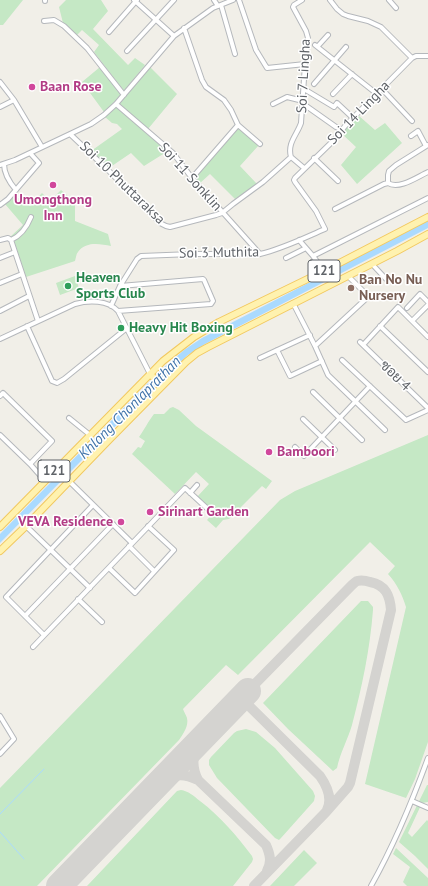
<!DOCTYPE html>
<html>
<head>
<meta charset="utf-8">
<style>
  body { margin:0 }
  canvas { display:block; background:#f1efe8 }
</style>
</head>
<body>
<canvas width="428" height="886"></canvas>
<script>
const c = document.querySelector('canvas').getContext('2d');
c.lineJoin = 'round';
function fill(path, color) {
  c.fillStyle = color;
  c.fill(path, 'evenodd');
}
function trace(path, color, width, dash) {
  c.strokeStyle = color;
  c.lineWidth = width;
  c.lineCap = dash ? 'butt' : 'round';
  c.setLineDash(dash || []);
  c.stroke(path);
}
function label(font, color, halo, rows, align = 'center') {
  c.font = font + ' "PT Sans",Sarabun,sans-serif';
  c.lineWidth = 3;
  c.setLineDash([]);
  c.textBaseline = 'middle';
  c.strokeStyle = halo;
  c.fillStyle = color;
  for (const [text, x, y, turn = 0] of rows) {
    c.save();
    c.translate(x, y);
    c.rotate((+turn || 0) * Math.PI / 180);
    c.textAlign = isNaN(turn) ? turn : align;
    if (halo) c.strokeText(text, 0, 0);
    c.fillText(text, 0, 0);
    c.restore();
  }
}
fill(new Path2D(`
  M0 0H23L3 25H0Z
  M66 0H101L108 11 93 29 128 65 135 58 145 65 124 91 94 52 99 45 82 30 77 35 63 23 59 7Z
  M149 66 177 94 148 129 118 104Z
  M100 67 122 94 104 112 82 82Z
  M116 106 168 151 144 166 131 153 109 168 91 151 122 129 117 124 112 123 105 117Z
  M358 115 375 130 385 123 402 143 357 184 341 165 356 147 341 133Z
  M239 127 259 145 240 166 257 184 235 199 210 174 199 184 194 178Z
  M61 190 75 202V221L108 234 111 246C100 244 86 241 78 252 76 254 76 258 75 261L26 277 15 246 10 237 23 225 5 204 14 195 30 206 42 193 50 201Z
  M75 276 79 288 60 295 56 283Z
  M173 407 179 410 196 426 272 481 266 489 262 486 229 519 223 520 216 528 207 520 214 512 197 497 209 484 196 472 175 494 132 454 138 447 141 448 145 441 139 437C144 430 149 420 154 414H164L170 408Z
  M428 435V742L415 779 406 798 365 784 406 607C402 594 397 584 388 574L395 566 370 542 238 675 226 665 183 709C184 712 186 715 187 718 189 726 183 734 179 740L37 886H0V788L280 500 295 491Z
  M361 601H368L373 607V610C370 649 362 687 352 725 348 739 340 753 337 768L333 771 288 729 263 703Z
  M246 729 256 732 275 748 313 791 315 796 314 801 281 838 279 840 275 838 217 778 209 765V760L211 757 234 733 237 731Z
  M427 785H428V802L422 803 408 833 412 837 427 820 428 821V869L415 856 399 842Z
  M181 790C188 791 194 796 200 801 221 817 236 835 252 856L253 859 252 862 233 886H87L177 791Z
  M396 848 428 878V886H407L403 882 410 867 393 854Z
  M304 850 317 863 294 886H270Z`), '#c5e8c5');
fill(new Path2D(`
  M428 221V228L205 344 188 355 165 376 0 543V534L160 371 184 350 202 338Z`), '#aadaff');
trace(new Path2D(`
  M0 814 44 769
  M0 832 24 859`), '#aadaff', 1);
trace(new Path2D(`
  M248 691 350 587C352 585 355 582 357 581 361 580 367 581 370 582 386 585 390 596 391 610L350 783 348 787 326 812 254 886
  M241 698 320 776C327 786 333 798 327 810
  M198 780C190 764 193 752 203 737
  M155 787C172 775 179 771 198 780L266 845C270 854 272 862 267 871`), '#d4d3d0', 10);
trace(new Path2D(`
  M59 886 248 691`), '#d4d3d0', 26);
const street = new Path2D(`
  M134 0 174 36
  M214 0 218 6
  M239 0 256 50 267 68 305 64
  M330 0 337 9 343 14 348 16 368 21 381 27 412 58
  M389 0 396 8
  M45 1V0
  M221 5 235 54
  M44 21 54 20 64 26 87 48 124 95
  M184 28 202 80 206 87 224 100 231 110 238 125 260 144
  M109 32 137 0
  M315 45 377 94
  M318 46 328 35
  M127 51 174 0
  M0 82 14 100 42 147
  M314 84 346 47
  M304 89 334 107 337 103 353 118
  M382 89 412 121
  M333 94 352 74
  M302 103 336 127 342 130
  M116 104 173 153 192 178 260 254
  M273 104 287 97 303 101
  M0 107 14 100
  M70 134 108 170 160 223 166 226 170 227 216 215 222 213 233 204 263 182 291 157 304 168
  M411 136 418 131 426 146
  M291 157C287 143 297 135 301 123L305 64 308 38 306 31 293 7 294 5 302 0
  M314 158 338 181
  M4 164C4 173 10 183 16 190
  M0 165 15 160 70 134 91 124 104 115 116 104 174 36 213 8 233 0
  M192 178 238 125
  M388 183V175L389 171 396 165 428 145
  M0 205 8 199 39 163 30 153
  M335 209 384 184 388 183C399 190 417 177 428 172
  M0 240 8 238 11 240 38 321
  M11 240C20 236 27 227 31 217
  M299 240 313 256 324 271
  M313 256 428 198
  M0 258 15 252
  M286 258 306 248
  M372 264 386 279
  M348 276 366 294
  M0 283 22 274
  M293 303 315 346 328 375 385 430
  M111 306 120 286 137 259 141 256 192 254H260C282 249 304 238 325 229L316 211 295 182 294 180 295 178 335 139 345 126 412 58 416 56H428
  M407 308 420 294 428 302
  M0 311 29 296
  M118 311 211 304 213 301 204 280 203 279 120 286
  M412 321 428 305
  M27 326 52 381 57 383 64 379 127 328
  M380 326 428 372
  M0 339 75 304C89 300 108 300 118 311L150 374
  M360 342 428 408
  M363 345 398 307 428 337
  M315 346 369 296
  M277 350 290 376 322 361
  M260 358 310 335
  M342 360 406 420 428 410
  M313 392 362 440
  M0 396 3 393 52 441 30 464
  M69 418 90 435
  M303 419 335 450
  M0 435 30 464 45 481
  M295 447 304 456 370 386
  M69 481 132 543
  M190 493 197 485
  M26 526 90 588
  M129 546 154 571
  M109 568 135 593 174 550 148 526
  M78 599 102 622
  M25 616 113 524
  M44 635 6 597 93 505
  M33 647 185 488 211 512
  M0 716 14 739 0 754
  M412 801 428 808
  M371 886C394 845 412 802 428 758`);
const primary = new Path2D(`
  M150 374 162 386
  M0 527 163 361 194 337 219 322 324 271 428 217
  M0 551 26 526 109 440 186 362 197 353 208 347 397 251 428 234`);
trace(street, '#b5b8bc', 6);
trace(primary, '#f2c960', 8);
trace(street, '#fff', 4);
trace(primary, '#fff2af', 6);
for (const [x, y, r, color] of [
  [32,87,4,"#d1479c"],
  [53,185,4,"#d1479c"],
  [68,286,4,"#2e9e5b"],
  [351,288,4,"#8d6e63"],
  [121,328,4,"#2e9e5b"],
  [269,452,4,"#d1479c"],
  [150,512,4,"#d1479c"],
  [121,522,4,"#d1479c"]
]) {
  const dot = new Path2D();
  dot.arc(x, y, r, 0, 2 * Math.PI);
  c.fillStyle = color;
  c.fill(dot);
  trace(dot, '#fff', 1.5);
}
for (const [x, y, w] of [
  [324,271,32],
  [54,471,32]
]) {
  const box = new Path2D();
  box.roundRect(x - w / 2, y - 11, w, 22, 3);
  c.fillStyle = '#fff';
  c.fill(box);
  trace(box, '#5f6368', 1);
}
label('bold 13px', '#5f6368', null, [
  ["121",324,271],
  ["121",54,471]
]);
label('14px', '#5f6368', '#fff', [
  ["Soi 7 Lingha",304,76,-87],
  ["Soi 14 Lingha",359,113,-46],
  ["Soi 11 Sonklin",190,177,48],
  ["Soi 10 Phuttaraksa",122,183,44],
  ["Soi 3 Muthita",219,253,-1],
  ["ซอย 4",395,376,44]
]);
label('bold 14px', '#b23c85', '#fff', [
  ["Baan Rose",40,87],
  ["Umongthong",53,200,"center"],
  ["Inn",53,216,"center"],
  ["Bamboori",277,452],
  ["Sirinart Garden",158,512],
  ["VEVA Residence",113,522,"right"]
], 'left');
label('bold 14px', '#27864d', '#fff', [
  ["Heaven",76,278],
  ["Sports Club",76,294],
  ["Heavy Hit Boxing",129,328]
], 'left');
label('bold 14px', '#785e54', '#fff', [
  ["Ban No Nu",359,280],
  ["Nursery",359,296]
], 'left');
label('italic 15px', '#4174aa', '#fff', [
  ["Khlong Chonlaprathan",130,408,-45]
]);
</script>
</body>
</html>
